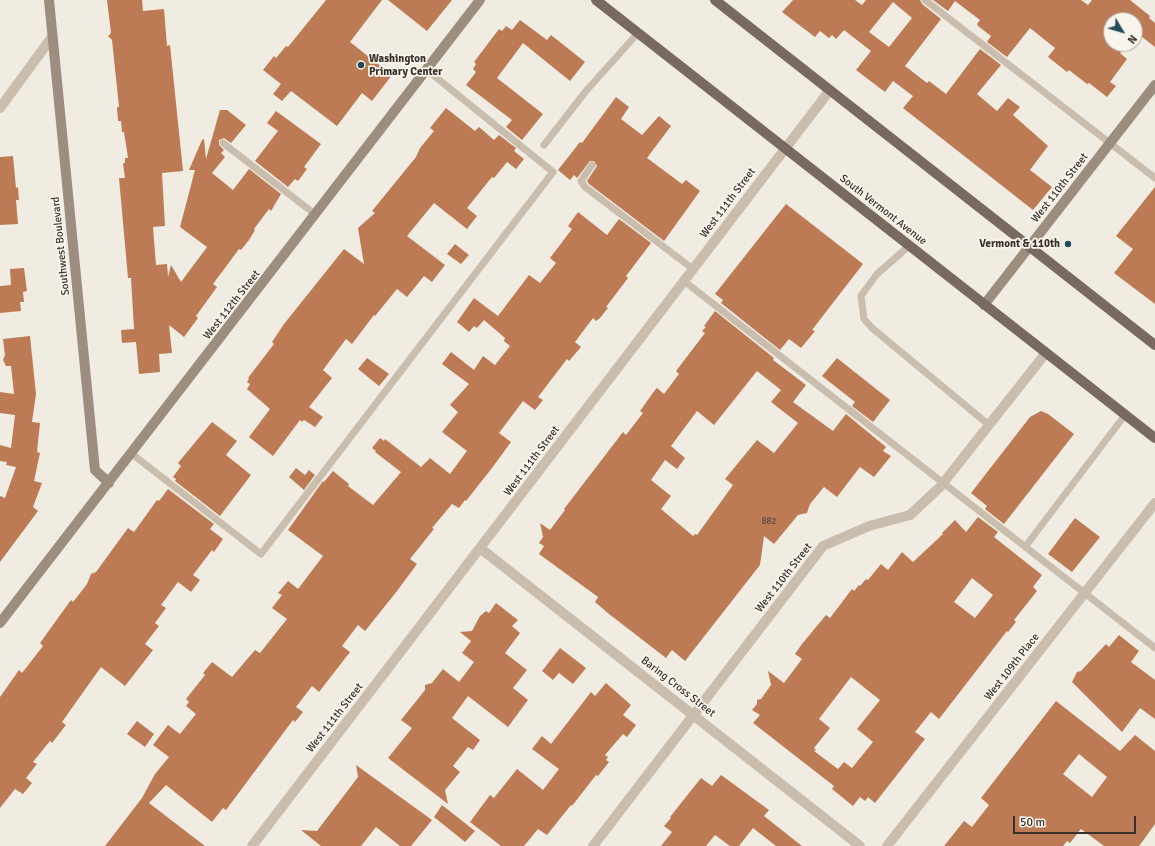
<!DOCTYPE html>
<html>
<head>
<meta charset="utf-8">
<style>
  body { margin:0 }
  #map { position:relative; width:1155px; height:846px; overflow:hidden; background:#f1ece1; font-family:Signika,sans-serif }
  canvas { display:block }
  .north { position:absolute; left:1103px; top:12px; width:40px; height:40px; box-sizing:border-box; background:#f9f5ed; border:1px solid #aca79f; border-radius:50%; rotate:128deg; font-size:11px; font-weight:700; line-height:16px; text-align:center; color:#38312b }
  .north::after { content:''; display:block; margin:auto; width:14px; height:18px; background:#244c56; clip-path:polygon(50% 0,100% 100%,50% 72%,0 100%) }
  .scale { position:absolute; left:1013px; top:816px; width:123px; height:18px; box-sizing:border-box; border:2px solid #38312b; border-top:0; padding-left:5px; font-size:12px; line-height:14px; white-space:nowrap; color:#38312b; -webkit-text-stroke:3px #f9f5ed; paint-order:stroke }
</style>
</head>
<body>
<div id="map">
<canvas width="1155" height="846"></canvas>
<div class="north">N</div>
<div class="scale">50 m</div>
</div>
<script>
const c = document.querySelector('canvas').getContext('2d');
c.lineJoin = 'round';
function fill(path, color) {
  c.fillStyle = color;
  c.fill(path, 'evenodd');
}
function trace(path, color, width, dash) {
  c.strokeStyle = color;
  c.lineWidth = width;
  c.lineCap = dash ? 'butt' : 'round';
  c.setLineDash(dash || []);
  c.stroke(path);
}
function label(font, color, halo, rows, align = 'center') {
  c.font = font + ' Signika,sans-serif';
  c.lineWidth = 3.5;
  c.setLineDash([]);
  c.textBaseline = 'middle';
  c.strokeStyle = halo;
  c.fillStyle = color;
  for (const [text, x, y, turn = 0] of rows) {
    c.save();
    c.translate(x, y);
    c.rotate((+turn || 0) * Math.PI / 180);
    c.textAlign = isNaN(turn) ? turn : align;
    if (halo) c.strokeText(text, 0, 0);
    c.fillText(text, 0, 0);
    c.restore();
  }
}
fill(new Path2D(`
  M107 0H142L143 11 164 9 167 46 170 45 183 171 162 173 165 226 153 227 156 265 167 264 168 277 171 265 181 282 207 247 180 227 195 170H189L202 140 204 139 206 159 220 110H227L246 125 231 143 224 138 219 140V145L224 150 221 153 225 157 212 173 233 190 249 169 281 194 271 211 269 209 254 229 255 230 249 240 241 250 239 249 213 284 217 287 196 316 198 318 184 337 169 325 172 353 159 354 160 372 139 374 136 342 122 343 121 330 134 329 131 278H128L119 178H125L123 163H125V158H128L124 132H122L121 121H118L117 107H119L112 40 108 36 111 33Z
  M326 0H382L350 42 392 75 372 101 362 93 337 126 291 91 282 101 273 94 281 84 263 70 274 56 276 58 286 46 288 47Z
  M388 0H452L427 31Z
  M793 0H855L862 5 866 0H920L922 4 941 19 905 66 927 83 929 81 946 94 980 49 1001 65 977 94 997 111 1008 98 1020 107 1013 115 1048 146 1030 170 1052 187 1033 210 903 108 913 96 893 81 885 92 856 70 871 51 844 30 836 39 832 35 829 38 820 31 815 37 782 12ZM893 2 912 18 889 47 869 32Z
  M933 0H1081L1088 5 1092 0H1130L1150 16 1149 18 1155 23V47L1137 33 1135 36V20H1111V44H1128L1120 53 1127 59 1110 82 1116 86 1107 97 1089 83 1087 84 1069 70 1067 72 1048 57 1055 48 1030 28 1007 57 987 42 991 36 978 26 977 24 980 20 955 1 948 11Z
  M520 20 547 40 551 35 585 62 570 81 523 43 497 78 543 114 522 140 506 127 512 120 466 85 476 72 473 69 476 64 474 62 499 29 502 31 506 26 512 30Z
  M616 97 629 107 621 119 642 135 659 116 671 126 647 158 682 184 686 180 700 191 664 241 589 184 587 181 597 166 594 161H590L577 178 574 175 570 180 558 170 580 142 582 143Z
  M446 108 475 131 479 127 494 140 499 135 516 148 514 151 524 159 516 169 507 162 494 178 492 177 467 208 477 216 467 229 434 203 407 236 445 265 432 282 424 276 407 297 397 289 375 316 374 315 352 344 346 339 323 370 332 378 309 407 323 417 315 427 304 420 302 422 300 420 273 456 249 437 270 409 247 389 250 384 247 382 249 379 248 378 274 344 272 342 284 324 344 249 364 264 358 228 375 213 372 211 416 157 420 148 434 131 430 128Z
  M276 111 321 144 304 167 307 169 298 181 295 179 288 187 255 161 278 131 267 123Z
  M13 156 16 188 18 187 19 200H16L18 224 0 225V157Z
  M1155 187V304L1114 273 1133 249 1116 236Z
  M786 204 863 264 812 330 815 331 801 348 789 339 780 350 721 303 723 300 715 294Z
  M578 212 607 235 619 219 651 243 626 276 628 278 606 307 608 308 600 318 596 321 593 318 575 342 581 347 569 361 567 359 538 397 543 400 535 410 523 401 499 433 511 442 492 468 466 501 465 500 459 508 452 504 432 528 434 529 410 559 417 564 397 591 365 631 358 625 342 646 350 652 319 692 312 686 296 707 303 712 295 722 293 720 226 810 223 808 212 822 166 785 149 803 205 846H105L142 798 155 774 169 757 153 745 168 725 180 734 196 714 186 706 189 702 186 699 205 675 203 673 212 662 232 677 255 650 260 653 287 619 272 608 282 595 278 593 288 581 298 589 323 556 288 530 323 481 324 482 333 471 349 484 348 486 373 505 401 472 375 452 376 451 372 448 380 438 384 441 385 439 421 467 430 458 450 474 467 451 442 432 458 412 450 405 469 384 442 364 451 352 474 370 483 356 495 365 510 346 504 341 505 338 484 320 477 328 474 326 469 332 457 322 474 298 498 316 529 275 540 283 556 263 550 258 572 229 568 226Z
  M455 244 469 255 461 264 447 254Z
  M24 268 27 291 23 292 24 302H20L21 311 0 313V286L11 285 10 269Z
  M715 311 774 358 773 360 806 385 793 402 833 431 846 414 886 447 883 451 891 456 874 477 860 467 837 497 824 487 810 504 807 513 798 515 774 544 764 536 760 565 685 661 672 650 666 658 609 614 595 602 598 597 539 554 544 546 539 543 543 537 540 523 550 530 565 510 564 509 623 432 626 435 643 413 640 411 655 390 657 388 664 394 679 374 676 371 705 333 702 331 706 327 704 326ZM757 371 781 390 771 402 798 423 774 453 757 440 725 479 733 485 697 535 695 534 693 536 661 509 671 496 651 480 665 460 677 469 685 458 671 446 697 411 714 425Z
  M30 336 36 394 32 422 40 423 37 452 40 453 34 481 42 483 33 507 38 511 0 562V496L5 498 16 467 6 465 7 462 0 461V445L11 448 15 415 0 413V392L14 394 11 366H6L3 360 5 355 3 339Z
  M367 358 389 374 379 386 358 369Z
  M837 358 890 400 873 422 852 406 855 402 822 376Z
  M1041 411 1048 414 1074 434 1004 524 985 509 987 506 971 493 1030 417Z
  M212 422 237 441 226 455 251 475 220 516 175 481 176 479 173 477 181 466 178 463Z
  M296 468 305 475 309 470 315 475 304 490 289 477Z
  M168 489 214 524 210 529 223 539 214 552 212 550 193 575 200 580 191 592 178 582 161 605 166 608 155 623 159 626 145 644 153 650 125 686 101 667 62 722 66 725 52 743 50 741 33 762 37 764 26 778 32 783 23 794 15 789 0 808V697L19 670 22 673 43 646 40 643 63 611 71 600 73 602 87 584 91 574 96 572 128 528 134 532 157 500 159 501Z
  M978 517 998 532 994 537 1042 575 1033 587 1037 591 1014 620 1016 622 1008 632 1007 631 939 719 931 712 915 732 925 739 875 803 868 797 865 801 860 797 853 806 832 789 834 786 753 723 760 715 752 710 757 704V700L761 699 771 685 768 671 784 683 802 659 795 654 802 644 826 615 830 618 852 589 854 591 859 585 860 586 866 579 868 580 881 564 888 570 902 552 913 562 943 534 942 533 955 520 966 532ZM972 578 993 595 975 618 954 602ZM851 677 880 700 857 729 873 742 852 768 844 762 838 769 814 751 816 750 814 748 830 728 819 719Z
  M1075 518 1100 537 1072 572 1048 554Z
  M496 603 518 620 512 626 520 633 505 653 527 670 513 688 528 700 508 727 468 696 452 718 480 740 473 750 468 747 453 766 460 772 445 790 448 804 388 758 412 728 401 720 425 690V685L432 683 443 669 459 682 474 662 462 653 471 641 460 632 472 631 480 616 486 611 489 613Z
  M1119 635 1139 651 1131 662 1155 680V719L1140 708 1122 732 1072 682 1077 672 1081 671 1106 644 1109 647Z
  M560 648 586 668 573 684 559 673 553 680 542 671Z
  M606 683 631 705 623 715 636 725 627 737 623 734 605 755 608 757 606 760 609 762 598 776 596 775 572 806 571 805 547 835 538 829 524 846H501L470 822 490 795 494 798 517 769 543 790 559 769 532 749 542 736 551 744 591 692 595 696Z
  M1056 701 1120 751 1135 735 1155 751V824L1145 838 1139 846H1104L1081 829 1070 843 1067 841 1063 846H944L964 821 972 827 989 805 981 798ZM1079 754 1107 777 1092 797 1063 774Z
  M137 721 154 734 145 747 127 734Z
  M356 765 432 820 411 846H400L376 827 361 846H321L301 830 317 831 358 777Z
  M721 775 769 810 764 816 802 846H776L753 828 739 846H730L715 835 706 846H661L672 832 664 826 671 818 670 817 701 778 712 786Z
  M442 805 475 831 465 842 434 817Z`), '#bc7b55');
trace(new Path2D(`
  M925 0 1155 178
  M223 143 316 215
  M544 145 586 91 638 33
  M592 165 581 181 585 187 693 269
  M909 246 877 274 861 296 864 319 872 328 989 425
  M684 281 1155 648
  M132 454 261 554 553 172 427 70
  M1025 547 1125 415`), '#c9bead', 7);
trace(new Path2D(`
  M0 108 52 37
  M480 548 860 846
  M252 846 830 90
  M593 846 823 546 869 526 910 515 940 487 1045 354
  M887 846 1155 503`), '#c9bead', 10);
trace(new Path2D(`
  M49 0 95 470 109 483
  M984 305 1155 85
  M0 623 480 0`), '#9c8e7f', 10);
trace(new Path2D(`
  M596 0 1155 438
  M715 0 1155 345`), '#786a5e', 10);
for (const [x, y, r, color] of [
  [361,65,4,"#244c56"],
  [1068,244,4,"#244c56"]
]) {
  const dot = new Path2D();
  dot.arc(x, y, r, 0, 2 * Math.PI);
  c.fillStyle = color;
  c.fill(dot);
  trace(dot, '#f9f5ed', 1.5);
}
label('9px', '#594436', null, [
  ["882",769,522]
]);
label('bold 11px', '#38312b', '#f9f5ed', [
  ["Washington",369,59],
  ["Primary Center",369,72],
  ["Vermont & 110th",1060,244,"right"]
], 'left');
label('11px', '#38312b', '#f9f5ed', [
  ["West 110th Street",1060,188,-52],
  ["West 111th Street",728,203,-53],
  ["South Vermont Avenue",883,210,38],
  ["Southwest Boulevard",61,246,-96],
  ["West 112th Street",232,305,-52],
  ["West 111th Street",532,461,-53],
  ["West 110th Street",784,578,-52],
  ["West 109th Place",1012,667,-52],
  ["Baring Cross Street",678,687,38],
  ["West 111th Street",335,718,-52]
]);
</script>
</body>
</html>
